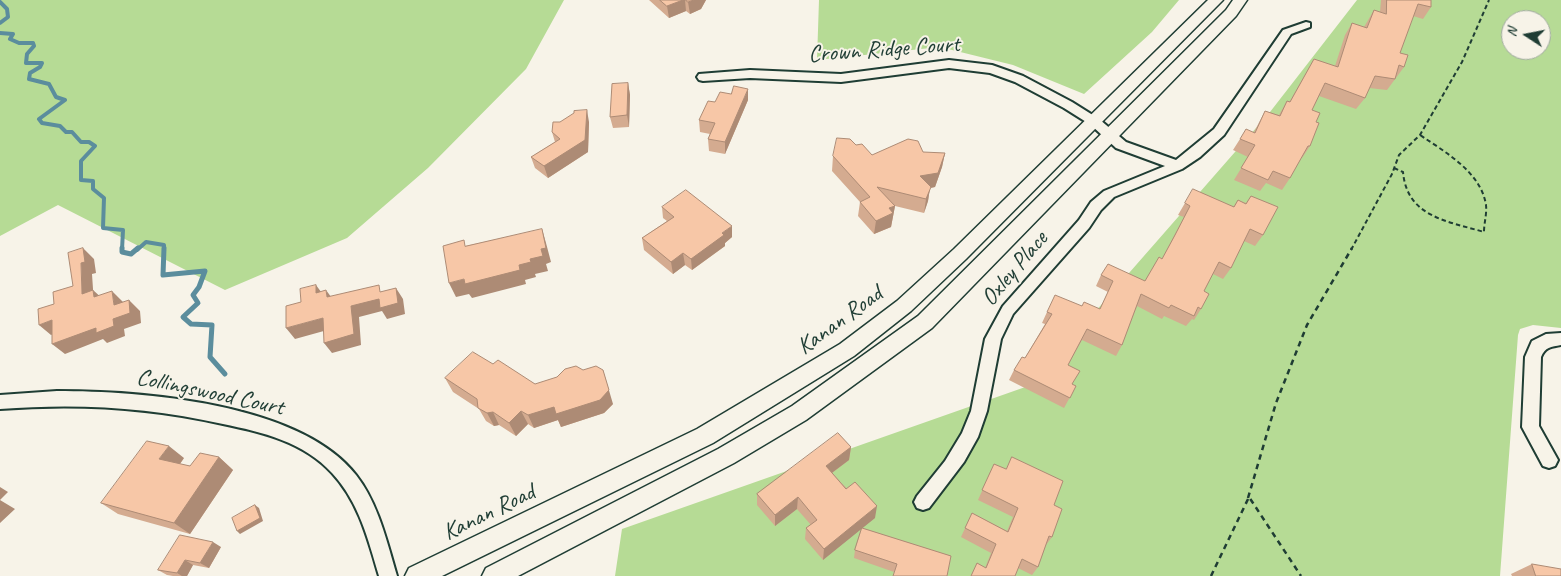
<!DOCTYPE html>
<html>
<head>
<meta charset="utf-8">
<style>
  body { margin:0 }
  #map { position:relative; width:1561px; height:576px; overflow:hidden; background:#f7f3e8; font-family:Caveat,sans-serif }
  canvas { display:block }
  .north { position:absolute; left:1501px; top:10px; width:50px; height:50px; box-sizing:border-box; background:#f7f3e8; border:1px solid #a1aaa0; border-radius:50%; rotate:281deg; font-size:14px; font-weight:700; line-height:20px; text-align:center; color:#1f3d34 }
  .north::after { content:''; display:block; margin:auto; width:18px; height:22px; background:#1f3d34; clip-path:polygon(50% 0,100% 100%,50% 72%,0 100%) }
</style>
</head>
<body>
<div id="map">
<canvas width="1561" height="576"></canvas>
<div class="north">N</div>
</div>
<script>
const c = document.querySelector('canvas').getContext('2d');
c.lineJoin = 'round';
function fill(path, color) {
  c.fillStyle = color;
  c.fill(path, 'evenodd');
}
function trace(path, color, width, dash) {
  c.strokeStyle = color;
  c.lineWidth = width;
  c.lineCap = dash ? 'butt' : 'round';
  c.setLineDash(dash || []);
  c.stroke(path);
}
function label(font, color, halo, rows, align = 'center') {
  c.font = font + ' Caveat,sans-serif';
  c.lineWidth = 4;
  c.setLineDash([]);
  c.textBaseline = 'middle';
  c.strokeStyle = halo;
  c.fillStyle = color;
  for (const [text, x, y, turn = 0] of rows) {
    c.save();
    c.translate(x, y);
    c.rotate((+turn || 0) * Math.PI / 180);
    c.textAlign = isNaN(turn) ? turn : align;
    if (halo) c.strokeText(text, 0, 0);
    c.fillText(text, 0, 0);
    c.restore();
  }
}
fill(new Path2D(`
  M0 0H564L526 69 428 168 347 238 225 290 58 205 0 236Z
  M819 0H1179L1152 32 1084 94 1013 65 940 47 817 60Z
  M1357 0H1561V328L1533 325 1520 329 1518 335 1500 576H615L622 529 1031 385 1270 112ZM1511 20H1541V50H1511Z`), '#b6db95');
trace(new Path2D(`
  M0 2 7 9 8 17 0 23
  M0 33 13 34 10 39 19 43H33L34 46 27 54 26 63H42L40 67 30 73 29 79 49 84 56 97 65 100 39 119 42 123 60 126 66 132H72L81 142H89L95 146 81 161V180L93 181V189L104 198 103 228 123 230 122 250
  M137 250 146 242 164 245V250`), '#5b8d9d', 4);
trace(new Path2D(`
  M122 248V252L131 254 138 248
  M164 248 163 275 205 271 199 287 193 295 198 303 183 317 191 324 212 325 210 357 225 374`), '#5b8d9d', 5);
const minor = new Path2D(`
  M1306 22 1310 23V27L1291 34 1224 135 1200 157 1182 169 1114 197 1101 210 1089 228 1013 314 1001 339 987 411 978 437 964 462 929 508 923 510 917 508 914 502 917 496 945 461 962 433 971 411 985 339 1003 306 1079 220 1091 202 1104 191 1165 166 1116 148 1091 125 1064 108 1015 82 990 73 949 68 841 82 750 78 703 81 699 80 697 77 699 74 750 70 841 74 949 60 992 65 1023 76 1072 102 1099 119 1126 142 1176 160 1214 129 1283 30Z
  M1561 333V345C1551 347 1545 347 1541 357L1539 426 1558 460 1555 466 1549 468 1543 466 1522 427 1525 357 1532 341 1546 334Z
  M57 391C142 391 300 403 356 475 378 503 387 542 397 576H379C368 539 359 502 332 473 304 442 262 432 223 424 149 407 76 403 0 409V395Z`);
const major = new Path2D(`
  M1208 0H1223L966 259 911 311 854 356 713 443 442 576H405L409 568 697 429 840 344 897 301 954 249Z
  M1233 0H1247L1236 16 932 328 806 420 734 463 518 576H482L486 568 718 449 792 406 918 316 1226 10Z`);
trace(minor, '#1f3d34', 4);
trace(major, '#1f3d34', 3);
trace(new Path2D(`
  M1394 168 1403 172C1407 217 1447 221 1484 232 1484 223 1487 214 1486 205 1481 172 1445 152 1420 135
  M1351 250 1392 174 1399 155 1420 135 1462 62 1489 0`), '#1f3d34', 2, [4.5, 3]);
trace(new Path2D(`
  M1248 498 1276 403 1307 325 1352 248
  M1211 576 1249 497 1301 576`), '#1f3d34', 2.5, [5.5, 4.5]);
fill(minor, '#f7f3e8');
fill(major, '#f7f3e8');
fill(new Path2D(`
  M649 0H706L701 9 690 14 686 11 669 18Z
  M1381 0H1431V7L1423 19 1413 16 1400 53 1404 67 1387 90 1369 88 1365 98 1356 109 1319 96 1312 110 1316 122 1310 146 1302 158H1301L1290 178 1282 190 1266 183 1260 191 1234 180 1248 157 1233 150 1240 139 1254 132 1265 111 1279 115 1287 101H1290L1314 59 1335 66 1345 35 1352 23 1364 27 1367 22 1374 10 1380 12Z
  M628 83 630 95 629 127 613 128 610 117Z
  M748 100 725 154 709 151 708 139 710 134 700 132 699 120 715 102Z
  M589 122 588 152 548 178 535 168 531 157 555 142 552 132Z
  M856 145 872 155 945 153 942 167 935 187 930 188 928 201 924 213 895 206 891 227 874 234 858 216 860 202 832 171 833 156Z
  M1251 196 1263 235 1255 246 1244 241 1231 268 1223 279 1213 274 1204 291 1201 309 1194 320 1192 319 1186 326 1164 316 1162 319 1137 306 1122 345 1116 356 1082 340 1068 365 1072 385 1076 386 1064 408 1009 380 1014 370 1025 358 1045 324 1042 323 1047 312 1082 306 1100 309 1108 292 1096 286 1101 275 1145 281 1162 259 1184 217 1178 215 1185 203 1234 206 1238 200 1246 203Z
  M662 207 732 237 725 243V246L692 270 685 265 673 274 644 250 642 238 667 221 663 218Z
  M493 364 535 384 613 404 604 413 561 427 558 420 534 428 528 424 516 436 499 425 494 426 486 421 479 409 453 392 445 378Z
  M851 447 849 460 832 473 875 518 862 528 951 556 894 572 854 558 855 550 862 528 823 560 805 539 806 528 811 525 797 509 775 526 757 505V494Z
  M219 457 233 470 190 534 118 514 101 503 184 458 180 464 190 466Z
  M1012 457 1054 505 1052 537 1046 545 1038 567 1032 575 1018 568 1015 576H971L977 563 985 568 991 553 961 537 972 513 1007 531 1013 517 978 500 994 464 1006 469Z
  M221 547 209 568 193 565 187 576H173L167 575 158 570Z
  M1532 564 1561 576H1512L1511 574Z`), '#d4ab90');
fill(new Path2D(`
  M683 0H685L686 11 669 18 667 6Z
  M694 0H706L701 9 690 14 688 2Z
  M628 83 630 95 629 127 627 115Z
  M748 89V100L725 154V142Z
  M587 110 589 122 588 152 548 178 544 166Z
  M945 153 942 167 935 187 930 188 928 201 924 213 926 199 920 176Z
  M895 206 891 227 874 234 876 221 889 208Z
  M732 226V237L725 243V246L692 270 691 259 722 233Z
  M542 229 546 243 551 262 546 264 548 271 535 274 536 277 525 280 526 284 472 298 469 294 456 297 449 283 519 265 530 259 541 249Z
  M83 248 94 259 96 273 92 274 94 304 82 294 81 263Z
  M683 253 685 265 673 274 671 262Z
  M316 285 324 296 316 293Z
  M396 288 403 299 405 314 387 319 382 311 359 317 361 345 332 353 324 343 351 306Z
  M93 290 104 300 94 297Z
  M326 290 334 301 327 297Z
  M112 291 123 302 125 315 129 300 140 311 141 323 124 329 125 336 107 343 103 339 65 354 52 344 113 319 114 305Z
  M323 318 331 329 295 339 286 328Z
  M52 320 64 330 51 335 39 325Z
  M603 370 613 404 604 413 561 427 558 420 534 428 528 415Z
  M521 411 528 424 516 436 509 423Z
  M493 412 499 425 494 426 487 413Z
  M169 446 184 458 174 472 159 459Z
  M851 447 849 460 825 478 826 466Z
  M219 457 233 470 190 534 174 523Z
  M0 487 8 492 0 500Z
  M798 497 797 509 775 526V515Z
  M0 500 15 509 0 523Z
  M255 505 259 508 263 521 240 534 237 531Z
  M877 506 875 518 823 560 824 549Z
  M213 542 221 547 209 568 200 563Z
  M185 560 193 565 187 576H182L177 573Z`), '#ad8b75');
const building = new Path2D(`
  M660 0H683L667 6Z
  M686 0H694L688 2Z
  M1387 0H1431V7L1418 4 1400 53 1408 55 1404 67 1399 65 1395 79 1375 76 1365 98 1325 83 1312 110 1320 113 1316 122 1319 123 1310 146H1308L1290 178 1273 171 1268 180 1241 168 1255 145 1240 139 1246 129 1255 133 1265 111 1280 116 1287 101 1290 102 1314 59 1338 67 1352 23 1367 28 1374 10 1386 14Z
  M628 83 627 115 610 117 612 84Z
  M734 86 748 89 725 142 708 139 715 123 699 120 708 101 715 102 720 92 731 94Z
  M587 110 585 140 544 166 531 157 560 139 552 132 553 122H560L574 113V111Z
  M837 138 850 139 856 145 862 144 872 155 908 139 918 141 923 152 945 153 938 173 920 176 931 187 926 199 877 187 895 206 889 208 893 213 876 221 860 202 870 197 833 156Z
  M1193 189 1234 207 1238 200 1246 204 1251 196 1278 207 1263 235 1250 229 1231 268 1219 262 1204 291 1209 294 1201 309 1198 307 1194 316 1171 305 1169 308 1141 294 1122 345 1087 329 1068 365 1080 371 1072 384 1076 386 1070 398 1014 370 1022 357 1025 358 1052 314 1047 312 1055 295 1082 306 1084 302 1100 309 1113 281 1101 275 1108 264 1145 281 1159 257 1162 259 1175 235 1190 206 1185 203Z
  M686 190 732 226 722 233 724 235 691 259 683 253 671 262 642 238 674 217 662 207Z
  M542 229 546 248 541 249 543 256 530 259 531 262 519 265 520 270 465 284 464 279 449 283 443 246 464 240 465 246Z
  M83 248 85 262 81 263 82 294 93 290 94 297 112 291 114 305 129 300 130 313 113 319 114 326 96 333V328L52 344V320L39 325 38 309 54 304 53 292 73 286 68 253Z
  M316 285V293L326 290 327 297 379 285 380 292 396 288 398 303 380 308 379 299 351 306 354 334 324 343 323 318 286 328V306L301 302 300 289Z
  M473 352 493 364 498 360 535 384 557 377 565 369 576 366 583 370 596 366 603 370 609 390 600 400 556 414 554 407 528 415 521 411 509 423 493 412 487 413 478 408 477 399 445 378Z
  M838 433 851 447 826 466 846 489 855 482 877 506 824 549 806 528 817 520 798 497 775 515 757 494Z
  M147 441 169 446 159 459 190 466 200 453 219 457 174 523 101 503Z
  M1012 457 1063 481 1054 505 1062 509 1052 537 1049 536 1038 567 1022 559 1015 576H971L977 563 986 568 996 544 965 528 972 513 1008 532 1018 508 982 490 994 464 1006 469Z
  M255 505 260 518 237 531 232 518Z
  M862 528 951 556 947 576H893L897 564 855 550Z
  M180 535 213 542 200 563 185 560 177 573 158 570Z
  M1532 564 1561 569V576H1536Z`);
fill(building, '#f7c7a7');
trace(building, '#ad8b75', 1);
label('24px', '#1f3d34', '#f7f3e8', [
  ["Crown Ridge Court",884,50,-4],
  ["Oxley Place",1015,269,-50],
  ["Kanan Road",840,321,-36],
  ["Collingswood Court",210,393,12],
  ["Kanan Road",489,513,-26]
]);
</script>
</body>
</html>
